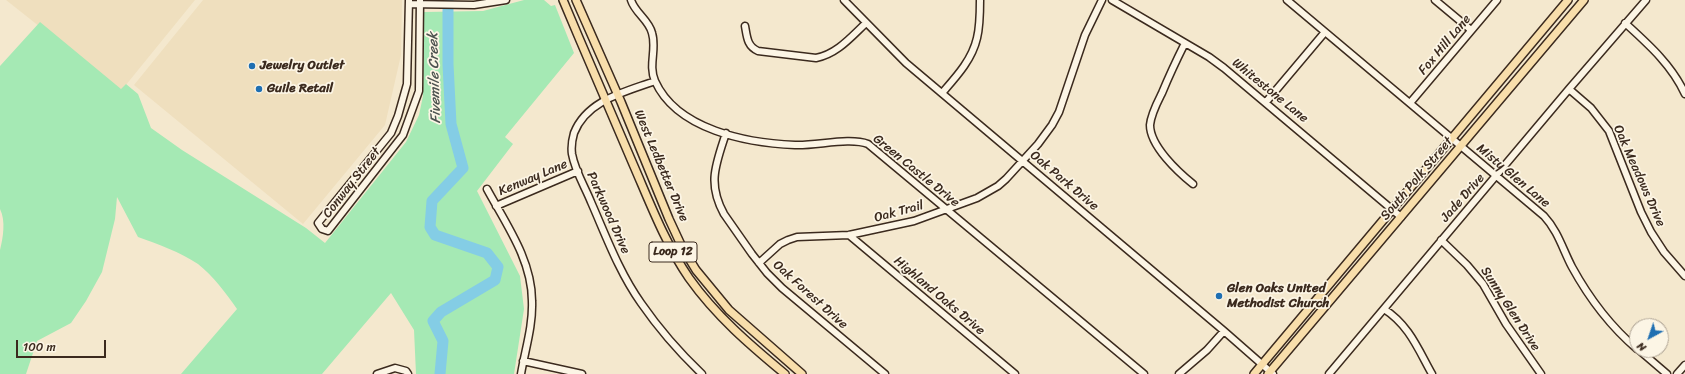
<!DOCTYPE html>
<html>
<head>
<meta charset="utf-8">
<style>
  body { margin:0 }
  #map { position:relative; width:1685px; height:374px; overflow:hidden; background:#f4e8ce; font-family:Sriracha,sans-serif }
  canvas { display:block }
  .north { position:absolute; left:1629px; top:318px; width:40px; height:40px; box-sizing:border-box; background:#fcf5e5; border:1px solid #afa495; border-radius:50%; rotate:220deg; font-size:11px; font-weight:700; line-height:16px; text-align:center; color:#3b2a1e }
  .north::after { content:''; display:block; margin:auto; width:14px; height:18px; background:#1f6fb2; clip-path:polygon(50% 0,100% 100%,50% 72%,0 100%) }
  .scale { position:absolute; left:16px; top:340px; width:90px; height:18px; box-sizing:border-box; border:2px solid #3b2a1e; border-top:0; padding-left:5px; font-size:12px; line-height:14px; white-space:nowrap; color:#3b2a1e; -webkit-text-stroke:3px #fcf5e5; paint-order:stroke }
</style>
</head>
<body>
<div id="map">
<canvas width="1685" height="374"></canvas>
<div class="north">N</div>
<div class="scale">100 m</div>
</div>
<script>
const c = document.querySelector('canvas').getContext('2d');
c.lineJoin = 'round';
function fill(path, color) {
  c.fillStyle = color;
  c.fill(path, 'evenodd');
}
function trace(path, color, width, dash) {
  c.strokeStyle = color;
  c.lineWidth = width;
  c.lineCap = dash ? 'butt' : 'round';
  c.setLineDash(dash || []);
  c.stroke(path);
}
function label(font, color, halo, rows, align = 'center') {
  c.font = font + ' Sriracha,sans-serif';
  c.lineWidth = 3.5;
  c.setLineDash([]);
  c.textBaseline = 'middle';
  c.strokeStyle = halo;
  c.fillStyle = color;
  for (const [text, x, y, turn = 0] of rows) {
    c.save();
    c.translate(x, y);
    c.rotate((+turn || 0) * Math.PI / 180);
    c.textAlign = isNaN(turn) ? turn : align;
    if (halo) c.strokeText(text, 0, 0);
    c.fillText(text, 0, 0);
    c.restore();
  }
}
fill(new Path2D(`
  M6 0H195L121 91Z
  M203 0H402L401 55 385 125 303 224 134 85Z`), '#efdfbe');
fill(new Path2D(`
  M524 0H544L551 6 555 5 574 53 505 137 513 144 477 191 520 276 524 309 514 374H416L414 330 391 293 322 374H181L237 309C226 293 213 276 198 264 180 252 158 244 138 237L117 197 115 219 102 272 86 301 71 323 37 341 26 374H0V250C3 238 6 221 0 209V66L40 22 121 89 126 84 138 94 151 128 182 150 306 228 325 243 406 142 419 115 423 96 424 12 483 11Z`), '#a5e9b4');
trace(new Path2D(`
  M440 374 443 341 433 321 441 312 495 280 498 267 487 253 435 235 430 227 432 201 463 168 451 124 448 64V0`), '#84cde5', 11);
const minor = new Path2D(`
  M409 0 407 84 398 116 391 133 318 223 322 229 328 231 403 135 419 91 420 0
  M631 0C635 13 649 20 652 33 657 49 648 65 655 81 677 130 747 143 795 145 817 146 849 137 868 144L1144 374
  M844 0 906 63 1224 331 1273 374
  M1112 0 1209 57 1224 68 1401 217
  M1287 0 1544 216C1558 231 1563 250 1572 267 1589 298 1610 326 1637 349
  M1435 0 1471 30
  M409 4 474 5 506 0
  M1625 23C1648 44 1672 65 1685 94
  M745 26C747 37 747 46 758 51L816 58C837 54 851 37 866 23
  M1185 43C1177 59 1169 76 1162 93 1157 103 1151 114 1150 125 1150 146 1178 172 1193 184
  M655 81C625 92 587 100 574 133 572 140 571 147 572 154 575 171 585 187 591 202 606 236 619 272 641 303 659 329 679 352 702 374
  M1569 89 1591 108 1609 131 1641 212 1651 232 1664 252 1685 276
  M942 93C956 77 972 60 977 38 980 26 980 12 980 0
  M1266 102 1325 32
  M1410 103 1497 0
  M726 133C716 164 707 183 724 214L752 254 767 273 782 288 885 374
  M487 189C506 224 532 260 532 301 533 326 525 350 521 374
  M496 206 578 171
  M849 235 1015 374
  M1441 240 1467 265 1483 284 1506 324 1541 374
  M759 263 780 244 788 240 797 237 849 235 914 221 977 198 998 186 1006 179 1038 144 1052 125 1059 112 1085 35 1102 0
  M1384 309C1409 325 1418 349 1432 374
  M1639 350 1667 374
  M523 361 582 374
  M377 374 395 368 406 371 408 374
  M1179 374 1207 350 1224 331
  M1329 374 1569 89 1646 0
  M1677 374 1685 365`);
const major = new Path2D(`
  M563 0C586 55 610 110 633 164 650 203 665 243 689 278 716 316 750 345 785 374
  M576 0 621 102 669 219 682 247 696 270 729 310 802 374
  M1254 374 1568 0
  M1268 374 1584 0`);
trace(minor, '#3b2a1e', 9);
trace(major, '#3b2a1e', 10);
trace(minor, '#fcf5e5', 6);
trace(major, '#f8deab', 7);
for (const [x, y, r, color] of [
  [252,66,4,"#1f6fb2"],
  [259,89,4,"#1f6fb2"],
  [1219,296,4,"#1f6fb2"]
]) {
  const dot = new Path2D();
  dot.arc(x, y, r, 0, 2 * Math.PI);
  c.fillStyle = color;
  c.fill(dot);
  trace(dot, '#fcf5e5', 1.5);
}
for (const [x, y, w] of [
  [673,252,48]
]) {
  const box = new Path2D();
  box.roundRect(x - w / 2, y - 10, w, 20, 3);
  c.fillStyle = '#fcf5e5';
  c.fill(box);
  trace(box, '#3b2a1e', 1);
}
label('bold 12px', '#3b2a1e', null, [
  ["Loop 12",673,252]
]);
label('13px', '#3b2a1e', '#fcf5e5', [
  ["Fox Hill Lane",1445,45,-50],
  ["Whitestone Lane",1270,91,39],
  ["West Ledbetter Drive",661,166,67],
  ["Green Castle Drive",916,171,39],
  ["Misty Glen Lane",1513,176,40],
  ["Oak Meadows Drive",1639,176,66],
  ["Kenway Lane",533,178,-23],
  ["South Polk Street",1417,179,-50],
  ["Oak Park Drive",1064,181,40],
  ["Conway Street",352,183,-52],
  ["Jade Drive",1463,198,-49],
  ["Oak Trail",899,212,-15],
  ["Parkwood Drive",608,213,66],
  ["Oak Forest Drive",810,295,42],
  ["Highland Oaks Drive",939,296,40],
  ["Sunny Glen Drive",1510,309,57]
]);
label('bold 13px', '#3b2a1e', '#fcf5e5', [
  ["Jewelry Outlet",260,66],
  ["Guile Retail",267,89],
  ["Glen Oaks United",1227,289],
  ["Methodist Church",1227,304]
], 'left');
label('italic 14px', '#4d5350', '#fcf5e5', [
  ["Fivemile Creek",435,78,-92]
]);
</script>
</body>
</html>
